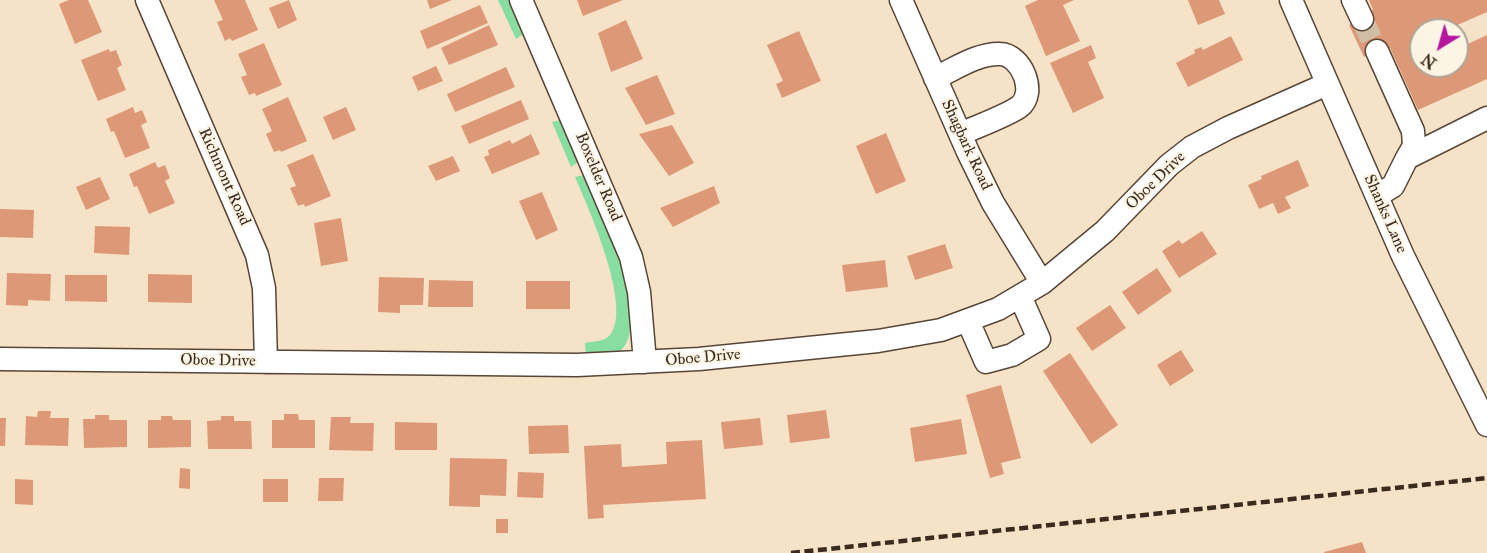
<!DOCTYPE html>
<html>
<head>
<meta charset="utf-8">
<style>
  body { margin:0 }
  #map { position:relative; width:1487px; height:553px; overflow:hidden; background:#f6e2c7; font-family:"IM FELL Great Primer",serif }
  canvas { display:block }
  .north { position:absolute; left:1409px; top:18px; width:60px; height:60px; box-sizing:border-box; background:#fcf5e5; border:2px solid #afa495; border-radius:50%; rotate:217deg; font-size:16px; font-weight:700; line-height:24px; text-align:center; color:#3b2a1e }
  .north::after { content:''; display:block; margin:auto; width:21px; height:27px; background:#b5179e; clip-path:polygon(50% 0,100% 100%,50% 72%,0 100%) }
</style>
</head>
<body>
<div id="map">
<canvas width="1487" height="553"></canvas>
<div class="north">N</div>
</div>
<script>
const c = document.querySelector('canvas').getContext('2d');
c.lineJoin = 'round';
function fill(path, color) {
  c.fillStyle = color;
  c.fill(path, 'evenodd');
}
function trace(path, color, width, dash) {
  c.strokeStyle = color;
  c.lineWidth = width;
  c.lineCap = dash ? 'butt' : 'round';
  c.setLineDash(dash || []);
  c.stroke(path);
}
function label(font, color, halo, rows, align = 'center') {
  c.font = font + ' "IM FELL Great Primer",serif';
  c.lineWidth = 4.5;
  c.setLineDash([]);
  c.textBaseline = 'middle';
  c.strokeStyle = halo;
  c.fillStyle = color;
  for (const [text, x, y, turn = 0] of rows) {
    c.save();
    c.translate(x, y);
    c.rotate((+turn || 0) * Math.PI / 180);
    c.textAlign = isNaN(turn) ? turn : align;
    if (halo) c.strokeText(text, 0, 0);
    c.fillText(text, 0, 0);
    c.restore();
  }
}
fill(new Path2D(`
  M498 0H510L525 33 516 39Z
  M563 119 581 160 571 167 552 122Z
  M588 174C600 203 615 233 623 264 629 283 638 335 622 349 615 356 596 354 586 355L585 343C593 341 604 342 610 335 633 307 588 207 575 177Z`), '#88dea1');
fill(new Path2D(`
  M69 0H88L102 32 75 44 59 4Z
  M214 0H245L258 30 232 41 230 38 225 41 217 22 223 20Z
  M289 0 297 20 278 29 269 8Z
  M427 0H452L430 9Z
  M577 0H623L583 16Z
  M1038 0H1074L1063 5 1080 41 1046 56 1025 6Z
  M1188 0H1219L1225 14 1198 25Z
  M1369 0H1487V12L1446 30H1421V66H1457V49L1487 35V79L1418 110 1390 48 1385 50 1384 47 1364 57 1349 25 1369 16 1368 12 1373 10Z
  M480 5 488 23 427 49 420 31Z
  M626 20 643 59 611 72 598 33Z
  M489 25 498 45 449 65 441 48Z
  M799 31 821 81 782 98 776 84 783 81 767 45Z
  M1231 36 1243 60 1188 87 1176 63 1195 53 1194 50 1201 47 1203 50Z
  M264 43 282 85 256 96 255 93 249 95 241 77 247 75 238 54Z
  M1091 45 1096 58 1088 62 1104 98 1073 113 1050 63Z
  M109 49 110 52 116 50 122 65 117 68 126 90 98 101 81 60Z
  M436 66 443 81 418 91 412 77Z
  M506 67 515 87 455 112 447 94Z
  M657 75 675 114 646 125 625 88Z
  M288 97 307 141 281 152 280 150 274 152 266 134 272 131 262 109Z
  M521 100 529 119 469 144 461 126Z
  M133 107 135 113 142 110 147 122 141 125 150 148 125 158 114 131 111 132 106 119Z
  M346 107 356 130 333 140 323 117Z
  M672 125 694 163 669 176 639 134Z
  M886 133 906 181 876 194 856 146Z
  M531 134 540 154 492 174 484 157 489 155 488 150 510 140 512 144Z
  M313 154 331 196 305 207 304 204 298 206 290 188 296 186 287 165Z
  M453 156 460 171 436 181 428 166Z
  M1298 160 1309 186 1285 197 1291 208 1278 214 1273 203 1259 209 1248 185 1262 179 1261 176Z
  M155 162 158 168 165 165 170 178 165 181 175 203 149 214 137 186 134 187 129 174Z
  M100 177 110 199 86 210 76 187Z
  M714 186 720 203 673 227 660 208Z
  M542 192 558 230 536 240 519 201Z
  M0 209 34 210 33 238 0 237Z
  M341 218 348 261 321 266 314 223Z
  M95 226 130 227 129 255 94 253Z
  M1202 231 1217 254 1179 278 1162 251 1179 240 1182 244Z
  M945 244 953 268 915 280 907 256Z
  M885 260 888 287 846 292 842 265Z
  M1157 268 1172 291 1138 315 1122 292Z
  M7 273 51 274 50 301 28 300V306L6 305Z
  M148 274 192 275V303L148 302Z
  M65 275H107V302L65 301Z
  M379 277 424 278 423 305H400V313L378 312Z
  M429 280 473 281V307H428Z
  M526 281H570V309H526Z
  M1110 305 1126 328 1092 351 1076 328Z
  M1181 350 1194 371 1170 386 1157 365Z
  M1070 353 1118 425 1091 444 1043 371Z
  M1001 385 1021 458 1001 463 1004 474 990 478 966 395Z
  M826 410 830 438 790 443 787 415Z
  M38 411H51L50 418H69L68 446 25 445 26 416 37 417Z
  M284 414H298L299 420H315V448H272V420H284Z
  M95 415H109V420H127V447L84 448 83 419H95Z
  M161 416H172L173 420H191V447L148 448V420H161Z
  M221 416H234V421H251L252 449H208L207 421 221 420Z
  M331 417H351L350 423H374L373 451 329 450Z
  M0 418H6L5 446H0Z
  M760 418 763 445 724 449 721 422Z
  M961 419 967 454 915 462 910 428Z
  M395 422 437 423V450H395Z
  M568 425 569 453 529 454 528 426Z
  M702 440 706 499 603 505 604 518 588 519 584 446 621 444 622 467 667 464 666 442Z
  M450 458 507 459 506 496 480 495V507L449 506Z
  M180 468 190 469V489L179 488Z
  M518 472 544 473 543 498 517 497Z
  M319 478H344L343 501H318Z
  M15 479 33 480V505L15 504Z
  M263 479H288V502H263Z
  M496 519H508V533H496Z
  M1362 542 1366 553H1324V552Z`), '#d97');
trace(new Path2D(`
  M1362 19 1377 51`), '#d1bda5', 22, [22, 11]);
const minor = new Path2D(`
  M147 0 257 255 264 288 266 362
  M521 0 631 257 639 292 645 362
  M901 0 968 152 993 203 1042 283
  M1291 0 1403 256 1487 425
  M1353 0 1362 19
  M1377 51 1413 131 1414 146 1407 158
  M935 78C955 69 978 53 1000 54 1021 54 1038 93 1019 107 1006 116 976 127 960 134
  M1378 195 1393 186 1407 158 1487 118
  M968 321 986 362 1012 355 1039 339 1020 296
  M0 359 577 365 699 359 878 341 941 330 998 309 1042 283 1105 231 1169 165 1192 147 1228 128 1327 84`);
trace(minor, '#574637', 25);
trace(minor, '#fff', 22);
trace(new Path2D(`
  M791 553 1487 478`), '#3b2a1e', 4.5, [9, 4.5]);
label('16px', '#3b2a1e', '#fcf5e5', [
  ["Shagbark Road",966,145,65],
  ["Richmont Road",224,177,66],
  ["Boxelder Road",598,177,67],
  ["Oboe Drive",1156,181,-44],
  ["Shanks Lane",1385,214,66],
  ["Oboe Drive",703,358,-5],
  ["Oboe Drive",218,361,1]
]);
</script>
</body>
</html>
